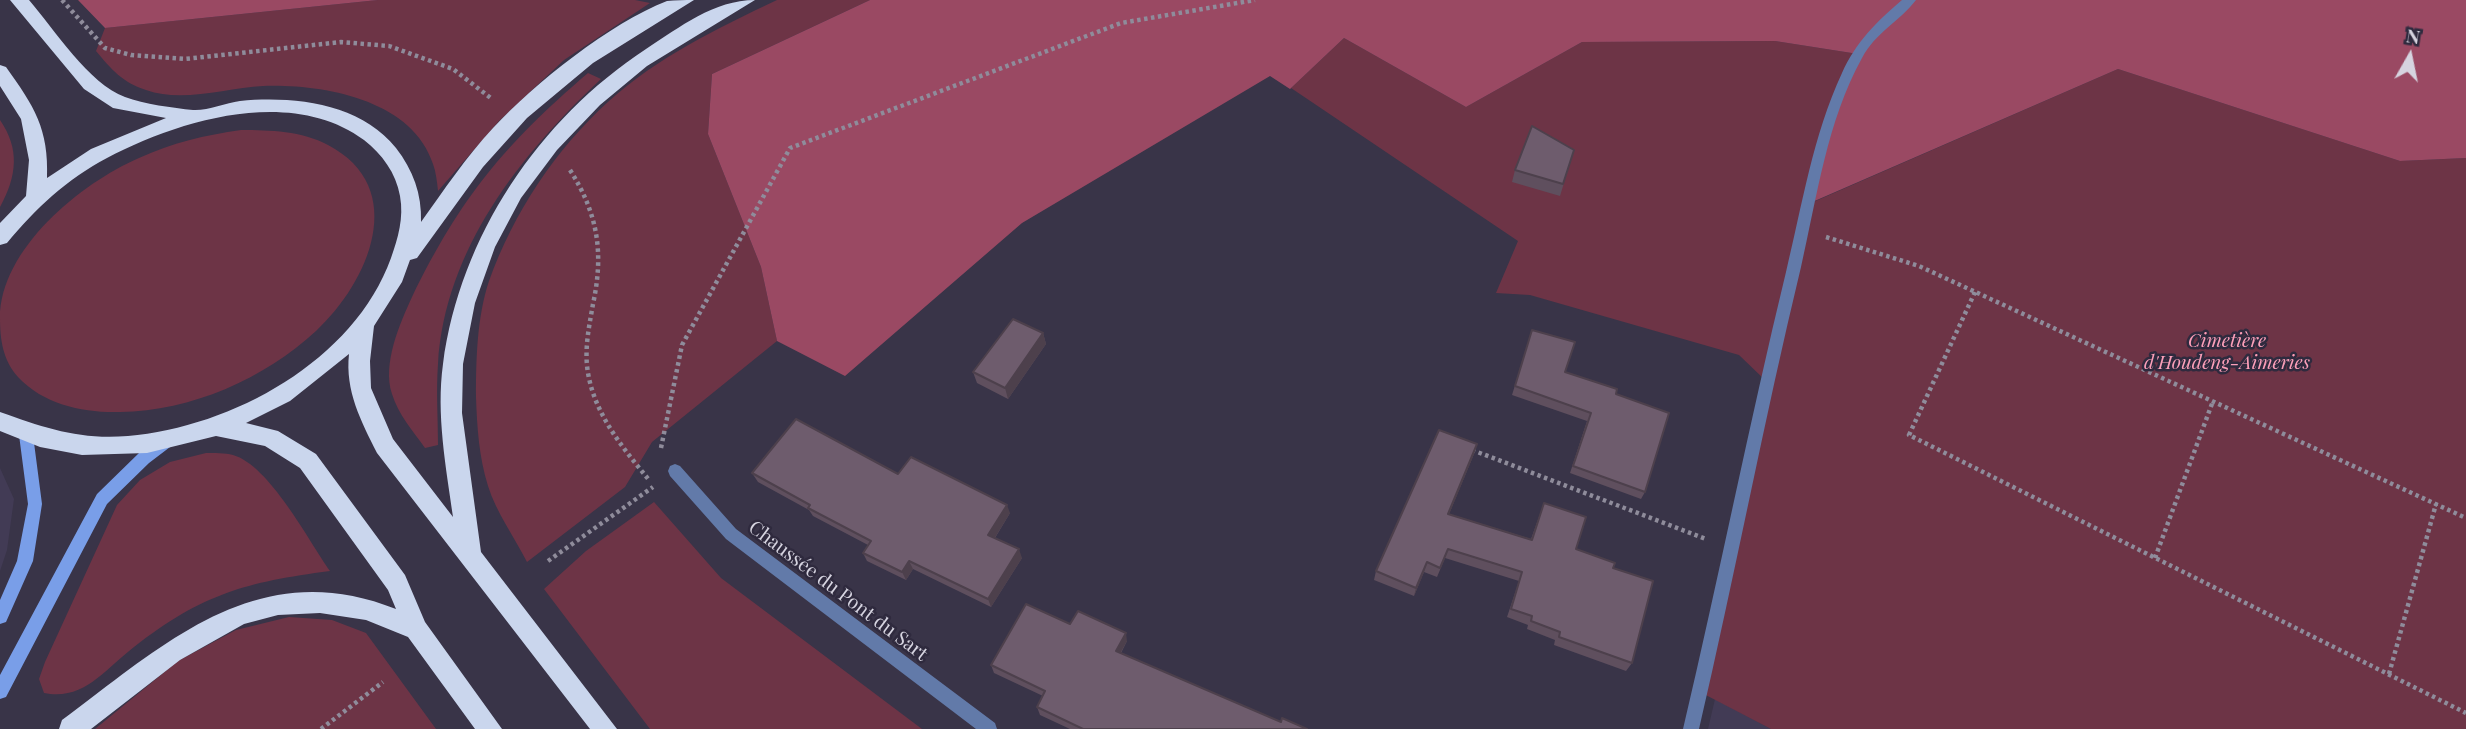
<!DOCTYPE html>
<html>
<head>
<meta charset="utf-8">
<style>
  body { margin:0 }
  #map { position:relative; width:2466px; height:729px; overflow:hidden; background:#393448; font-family:"Playfair Display",serif }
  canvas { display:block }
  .north { position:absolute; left:2375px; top:21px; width:70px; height:70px; -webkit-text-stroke:5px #2f2a3e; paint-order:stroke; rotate:9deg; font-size:19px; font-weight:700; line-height:28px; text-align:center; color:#d6d4e0 }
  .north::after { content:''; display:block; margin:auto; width:24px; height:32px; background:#d6d4e0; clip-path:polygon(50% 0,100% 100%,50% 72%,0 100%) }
</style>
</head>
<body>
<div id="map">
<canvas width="2466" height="729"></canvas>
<div class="north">N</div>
</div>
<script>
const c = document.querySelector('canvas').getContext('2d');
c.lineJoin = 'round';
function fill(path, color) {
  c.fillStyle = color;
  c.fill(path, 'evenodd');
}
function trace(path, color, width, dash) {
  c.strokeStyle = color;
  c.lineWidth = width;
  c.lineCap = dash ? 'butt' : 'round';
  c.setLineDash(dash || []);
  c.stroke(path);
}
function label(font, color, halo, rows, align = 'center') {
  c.font = font + ' "Playfair Display",serif';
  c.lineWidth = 5;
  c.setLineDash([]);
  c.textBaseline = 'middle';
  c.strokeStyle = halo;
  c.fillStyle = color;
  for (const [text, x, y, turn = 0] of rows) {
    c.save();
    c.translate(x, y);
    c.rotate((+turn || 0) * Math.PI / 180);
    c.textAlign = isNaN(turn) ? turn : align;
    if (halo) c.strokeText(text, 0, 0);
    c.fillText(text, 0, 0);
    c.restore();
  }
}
fill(new Path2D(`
  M0 468 14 499 7 550 0 571Z
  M1715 699 1771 729H1708Z`), '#423b55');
fill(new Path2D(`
  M378 0H635L650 3 564 60 499 121 438 191C437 182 436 172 433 164 412 99 322 84 263 86 226 88 182 103 146 90 123 83 111 69 96 51L105 28Z
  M777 0H870L712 74 708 134 761 267 777 341 652 442 625 487 527 562C515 538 496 512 488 486 479 457 477 427 476 397 476 359 477 317 489 281 514 212 555 150 609 101 658 57 718 28 777 0Z
  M1344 38 1466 107 1582 42 1775 41 1858 54 1811 203 2118 69 2400 161 2466 158V729H1771L1700 692 1765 380 1739 355 1530 295 1496 293 1518 241 1291 88Z
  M588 73 601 79C520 155 445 249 438 364 436 391 438 418 438 445L425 448C413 431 398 414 392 394 382 364 400 323 412 297 460 198 505 144 588 73Z
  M0 120C20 149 17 176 0 207Z
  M241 130C270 130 302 131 328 145 410 188 369 282 316 331 264 379 191 411 120 412 84 413 44 405 18 377 3 360 0 340 0 318 0 249 81 183 139 158 172 143 205 135 241 130Z
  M206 453C214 453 225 453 233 455 269 465 309 541 330 571 246 582 202 594 134 647 104 670 84 701 44 693L39 679 45 662 117 505 140 480 170 462Z
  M654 502 721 578 922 729H650L544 589 586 551Z
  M289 617 332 620 366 633 436 729H95L178 661 236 630Z`), '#6d3446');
fill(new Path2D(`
  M78 0H378L105 28Z
  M870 0H2466V158L2400 161 2118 69 1810 203 1823 151 1858 54 1775 41 1582 42 1466 107 1344 38 1290 89 1270 76 1022 223 845 376 777 341 761 267 708 134 712 74Z`), '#9a4963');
trace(new Path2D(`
  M62 0 105 48 131 55 185 59 341 42 389 46 453 69 492 99
  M570 170C598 214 604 253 593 304 589 327 584 350 588 373 595 415 623 448 649 480
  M1826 237 1919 266 2466 518
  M1975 292 1909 435 2466 713
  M661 448 682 345 790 148 1121 23 1255 0
  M1472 450 1706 539
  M2155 558 2213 401
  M548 561 653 487
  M2389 674 2436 504
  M321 729 383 682`), '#8f8c9b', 4.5, [3.5, 3.5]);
fill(new Path2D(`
  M1902 0H1916C1900 21 1875 33 1862 58 1827 121 1817 197 1801 267 1764 420 1735 575 1699 729H1683C1719 577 1749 424 1786 272 1802 206 1813 135 1842 73 1856 42 1877 21 1902 0Z
  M675 464 680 466 736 529 995 723 997 729H976L726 539 670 476 668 471 670 466Z`), '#627aa9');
fill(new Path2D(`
  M26 429 31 431 33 435 42 504 33 561 6 622 0 624V600L17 561 28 504 19 435 21 431Z
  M169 434 174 436 176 440 174 444 149 463 107 504 6 697 0 699V675L97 494 139 453Z`), '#799ee8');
fill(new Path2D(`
  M10 0H29C54 29 89 84 125 97 144 104 173 108 193 110 207 111 225 103 240 101 294 96 360 103 396 148 413 170 422 194 421 222 444 190 466 157 493 128 535 83 610 23 667 1 675 0 685 0 694 0L593 63 527 118 483 167 417 258 410 260 402 282 374 326 370 361 371 388 393 439 453 517C446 467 436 414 443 364 460 236 539 119 646 49 680 27 714 0 755 0L647 66 600 105 557 150 521 198 495 247 475 303 463 364 462 413 481 552 617 729H590L377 453C361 421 345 391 349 354L290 401 246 423 278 431 316 454 405 575 425 622 502 729H475L408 637 366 620 320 613 278 615 244 624 180 660 91 729H59L62 720C166 643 258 554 396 609L388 590 300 468 265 446 216 436 147 453 82 455 40 447 0 431V412C45 428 79 440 128 436 232 427 354 361 391 258 398 238 404 218 400 196 396 173 382 154 364 140 291 86 179 120 107 158 67 179 36 208 7 243L0 245V223L26 196 29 160 21 119 0 86V65L6 67C34 106 49 129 47 178L91 149 166 118 113 108 84 89Z`), '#cad6ed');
fill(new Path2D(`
  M1574 150 1560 196 1512 182 1515 170Z
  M1532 330 1565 372 1616 394 1645 492 1641 499 1570 473 1587 421 1512 395Z
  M1043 333 1046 344 1008 399 977 383 973 372Z
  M1474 454 1449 514 1531 539 1544 503 1576 549 1632 663 1626 671 1554 645 1555 640 1527 629 1528 625 1507 617 1519 581 1445 558 1437 577 1424 572 1414 596 1374 580 1376 571Z
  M752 473 898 474 1010 513 995 538 1022 558 991 607 913 569 906 580 867 561 863 553 868 545 813 516 809 510 758 482Z
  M1070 624 1127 641 1121 653 1281 722 1307 729H1070L1040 715 1037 707 1043 696 994 673 991 665Z`), '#5f4f5e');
fill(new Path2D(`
  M1043 333 1046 344 1008 399 1005 388Z
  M1477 444 1474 454 1445 524 1448 514Z
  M1007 505 1010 513 991 544 988 535Z
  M1019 549 1022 558 991 607 988 599Z
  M909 561 913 569 906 580 902 572Z
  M1427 562 1424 572 1414 596 1416 588Z
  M1126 633 1127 641 1117 659 1116 651Z`), '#4d404c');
const building = new Path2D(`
  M1532 126 1574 150 1563 184 1515 170Z
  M1013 319 1043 333 1005 388 973 372Z
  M1532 330 1575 342 1565 372 1617 389 1616 394 1669 413 1645 492 1573 466 1591 413 1515 386Z
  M796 419 898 474 911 457 1007 505 988 535 1019 549 988 599 909 561 902 572 863 553 871 541 808 508 810 505 752 473Z
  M1439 430 1477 444 1448 514 1532 540 1544 503 1586 517 1576 549 1615 563 1613 568 1653 581 1632 663 1559 637 1560 632 1531 621 1532 616 1511 609 1522 572 1448 549 1440 568 1427 562 1416 588 1376 571Z
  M1026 604 1070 624 1078 611 1126 633 1116 651 1281 722 1282 718 1307 729H1083L1037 707 1045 691 991 665Z`);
fill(building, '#6e5c6d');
trace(building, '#4d404c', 2);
label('italic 19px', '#fc9fb9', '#2f2a3e', [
  ["Cimetière",2227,341],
  ["d'Houdeng-Aimeries",2227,363]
]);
label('19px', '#d6d4e0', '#2f2a3e', [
  ["Chaussée du Pont du Sart",838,591,37]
]);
</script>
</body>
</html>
